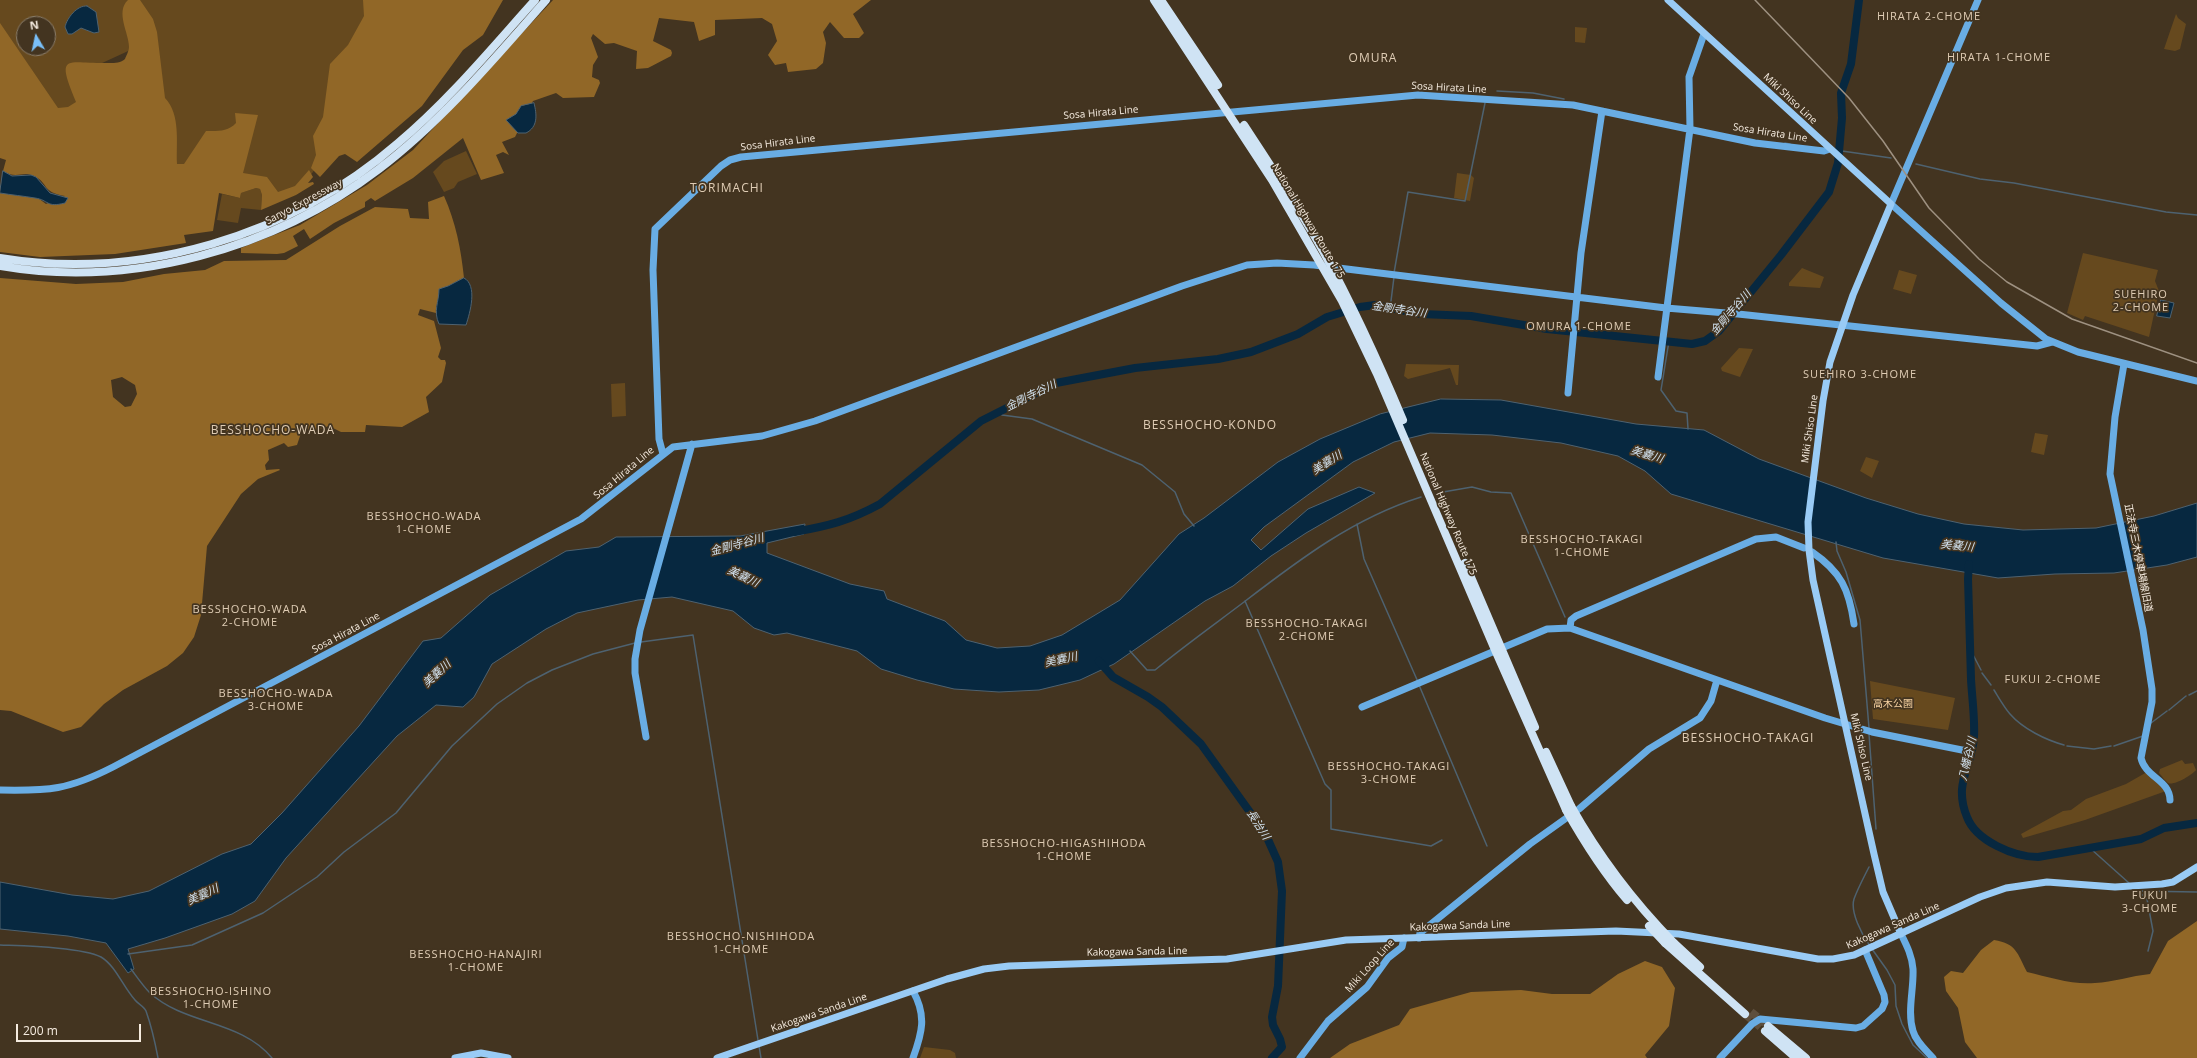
<!DOCTYPE html>
<html>
<head>
<meta charset="utf-8">
<style>
  body { margin:0 }
  #map { position:relative; width:2197px; height:1058px; overflow:hidden; background:#433420; font-family:"Open Sans",sans-serif }
  canvas { display:block }
  .north { position:absolute; left:16px; top:16px; width:40px; height:40px; box-sizing:border-box; background:#433420; border:1px solid #8a7d6c; border-radius:50%; rotate:351deg; font-size:11px; font-weight:700; line-height:16px; text-align:center; color:#f5ebdf }
  .north::after { content:''; display:block; margin:auto; width:14px; height:18px; background:#79bff8; clip-path:polygon(50% 0,100% 100%,50% 72%,0 100%) }
  .scale { position:absolute; left:16px; top:1024px; width:125px; height:18px; box-sizing:border-box; border:2px solid #f5ebdf; border-top:0; padding-left:5px; font-size:12px; line-height:14px; white-space:nowrap; color:#f5ebdf; -webkit-text-stroke:3px #433420; paint-order:stroke }
</style>
</head>
<body>
<div id="map">
<canvas width="2197" height="1058"></canvas>
<div class="north">N</div>
<div class="scale">200 m</div>
</div>
<script>
const c = document.querySelector('canvas').getContext('2d');
c.lineJoin = 'round';
function fill(path, color) {
  c.fillStyle = color;
  c.fill(path, 'evenodd');
}
function trace(path, color, width, dash) {
  c.strokeStyle = color;
  c.lineWidth = width;
  c.lineCap = dash ? 'butt' : 'round';
  c.setLineDash(dash || []);
  c.stroke(path);
}
function label(font, color, halo, rows, align = 'center') {
  c.font = font + ' "Open Sans","Noto Sans JP",sans-serif';
  c.lineWidth = 3.5;
  c.setLineDash([]);
  c.textBaseline = 'middle';
  c.strokeStyle = halo;
  c.fillStyle = color;
  for (const [text, x, y, turn = 0] of rows) {
    c.save();
    c.translate(x, y);
    c.rotate((+turn || 0) * Math.PI / 180);
    c.textAlign = isNaN(turn) ? turn : align;
    if (halo) c.strokeText(text, 0, 0);
    c.fillText(text, 0, 0);
    c.restore();
  }
}
fill(new Path2D(`
  M0 0H371L321 161 304 184 276 195 266 179 187 174 174 167 150 41 76 75 88 108 58 114 0 26ZM24 24H48V48H24Z
  M2176 14 2178 18 2186 24 2180 49 2175 51 2164 49Z
  M1575 27 1587 28 1585 43 1575 42Z
  M466 151 477 174 458 182 454 188 444 192 433 172 444 161Z
  M1457 173 1471 175 1474 178 1470 201 1454 198Z
  M256 188 260 189 262 195 261 210 241 208 238 223 217 220 222 194 240 198 241 193Z
  M2083 253 2158 270 2155 281 2159 291 2149 337 2085 316 2083 320 2067 313Z
  M1802 268 1824 277 1820 288 1789 286V283Z
  M1899 270 1917 275 1911 294 1893 289Z
  M1739 348 1753 349 1740 377 1722 371 1721 368Z
  M1406 364 1459 365 1458 385H1456L1450 368 1408 379 1404 376Z
  M625 383 626 416 612 417 611 384Z
  M2035 433 2048 435 2044 455 2031 452Z
  M1866 457 1879 461 1872 478 1860 471Z
  M1870 681 1955 698 1948 730 1873 719Z
  M2182 760 2185 764 2193 763 2196 770C2192 775 2174 786 2168 783 2165 781 2162 776 2159 773L2160 769Z
  M2147 772 2166 791 2085 820 2023 838 2021 834 2063 811 2071 810 2086 799 2126 784Z
  M924 1047 950 1050 955 1053 956 1058H920Z`), '#66491e');
fill(new Path2D(`
  M128 0H140L153 19 157 32 165 98C181 115 176 143 177 164H184L206 131C217 131 228 132 236 123L235 113 258 115 243 173 267 177 278 192 295 186 309 170 313 177 308 183 313 182 314 184 296 195 261 210 262 195 260 189 256 188 241 193 240 198 219 193 213 231 184 235 186 243 115 254 40 257 0 252V193L38 198 46 204 65 196C41 192 49 183 34 176 22 170 18 180 3 171L6 160 0 158V23L58 108 68 107 76 102C55 51 66 64 110 63 115 63 121 63 125 59 126 56 129 51 129 47 129 33 115 12 128 0Z
  M363 0H503L483 35 463 50 422 106 357 162 345 154 339 156 320 177 311 168 316 155 313 136 323 117 330 64 348 45 364 16Z
  M553 0H871L853 14 864 33 859 38H844L830 22 823 32 826 43 823 63 816 69 788 72 786 63 775 65 768 55 777 41 772 24 762 18 715 20V35L699 41 694 22 659 18 653 41 671 50 672 53 671 56 648 68 636 69 637 51 614 43 605 44 593 34 591 38 598 57 593 65 592 77 599 80 600 83 594 97 563 98 556 93 533 101 515 137 502 142 509 155 503 152 496 155 504 173 481 180 463 138 413 178 375 201 371 198 365 202V207L334 223 310 239 304 229 293 236 298 246 284 253 277 254 241 253V248L300 225 367 185 413 150Z
  M444 196C456 223 461 249 464 278 449 283 435 297 436 313L420 309 418 315 434 321 441 348 438 357 441 360H445L446 363 442 382 426 397 429 412 402 427 366 425 365 432H341L329 426 313 431 306 429 301 433 297 445 288 447 284 443 268 450 269 460 265 465 266 470 279 469 280 470 258 479 241 494 207 546 201 615 194 637 183 653 167 666 123 690 104 704 81 727 63 732 11 711 0 710V278L76 284 123 282 164 274 205 270 224 261 286 260 340 226 375 207 408 209 410 218 429 219 428 202ZM122 377 135 385 137 394 131 406 125 407 113 397 111 380Z
  M2197 921V1058H1977L1965 1042 1958 1008 1946 991 1944 977 1951 971 1963 973 1981 950 1994 940C2017 944 2017 953 2027 972 2049 977 2072 985 2095 983 2113 982 2131 976 2150 974L2168 941Z
  M1645 961 1662 967 1675 988 1669 1026 1645 1055 1647 1058H1330L1350 1044 1399 1025 1410 1009 1471 992 1521 990 1552 994H1590L1618 974Z`), '#916727');
const water = new Path2D(`
  M87 6 96 12 99 32 94 33 81 28 72 34H68L65 27C67 18 77 5 87 6Z
  M534 103C537 115 538 127 526 133H518L506 120 516 114 521 106Z
  M3 171 12 176 31 175 36 177 50 193 68 198 65 203C46 208 49 200 35 198 23 196 12 195 0 193Z
  M464 278C478 285 470 313 466 325L439 324C433 311 439 302 439 289L448 286Z
  M2161 300 2174 303 2170 318 2157 316Z
  M1441 399 1501 400 1636 424 1704 430 1759 459 1866 498 1918 514 1964 524 2023 530 2096 528 2154 516 2197 503V557L2167 565 2114 573 2055 574 1998 578 1883 558 1671 494 1645 471 1618 456 1561 443 1492 435 1430 433 1394 442 1353 462 1264 527 1251 540 1261 550 1308 509 1359 487 1375 493 1306 533 1271 556 1233 586 1205 601 1114 664 1080 680 1039 690 999 692 954 689 917 680 881 669 857 651 787 633 774 635 754 628 733 611 672 597 638 600 577 613 546 629 492 664 474 697 463 707 436 705 397 736 286 858 255 901 232 914 165 938 128 949 134 969 128 973 106 943 68 936 0 929V882L72 895 113 899 149 891 222 854 251 844 282 813 359 726 423 641 441 638 490 595 566 551 599 547 616 537 740 536 805 524 804 534 767 543V553L850 584 884 591 887 599 945 621 966 640 997 648 1030 646 1062 635 1120 600 1179 534 1204 518 1278 462 1320 439 1380 414Z`);
fill(water, '#072840');
trace(water, '#4e6270', 1);
trace(new Path2D(`
  M1497 91 1533 93 1564 99
  M1785 143 1790 144
  M1835 150 1891 158
  M1916 164 1980 179 2014 183 2166 212 2197 215
  M1394 273 1408 192 1465 201 1485 103
  M1390 309 1394 277
  M1669 341 1661 390 1676 411 1687 413 1688 429
  M1001 410 1002 415 1032 419 1142 465 1175 492 1184 514 1194 526
  M1443 492 1472 487 1491 492 1511 493 1565 617
  M1357 524 1364 559 1418 682
  M1836 542 1837 551 1846 572 1860 620 1869 728
  M1245 601 1325 784 1331 790V829L1431 846 1442 840
  M641 642 693 635 758 1040
  M1970 649 1981 670
  M1130 651 1147 670H1155C1184 646 1215 624 1244 602 1300 559 1354 518 1421 497
  M1982 673 1991 685
  M1419 685 1487 846
  M1994 690C1999 698 2004 707 2010 714 2023 729 2046 740 2064 745
  M2189 695 2197 691
  M2169 710 2186 696
  M2151 723 2167 711
  M1869 734 1876 829
  M2067 746 2094 749 2111 746
  M2114 746 2143 736
  M2091 849 2129 883
  M1869 867C1864 877 1858 888 1854 899 1850 912 1862 935 1870 946
  M2138 891 2147 899 2153 931 2148 951
  M2138 891 2197 892
  M0 945C23 946 81 947 101 957 116 966 123 987 135 1000 138 1004 144 1006 146 1011 151 1025 155 1042 158 1058
  M1872 949 1887 970 1895 985 1896 1006 1902 1024 1913 1045 1927 1058
  M128 954 192 945 263 913 317 877 344 852 396 813 452 746 497 704 527 683 552 670 593 654 635 643
  M131 969C137 977 143 986 150 993 185 1025 241 1020 272 1058
  M759 1046 761 1058`), '#4e6270', 1.5);
trace(new Path2D(`
  M794 532C828 526 849 521 880 504L981 421 1056 383 1135 368 1218 359 1251 352 1298 334 1327 317 1360 307 1375 305 1421 314 1471 316 1547 329 1692 344 1705 341 1719 331 1781 255 1829 192 1838 163 1842 118 1841 93 1851 64 1859 0
  M1969 564 1968 579C1969 612 1970 646 1971 679 1972 698 1975 718 1974 737 1972 767 1953 783 1967 817 1976 841 2014 857 2038 857L2141 839 2164 828 2197 823
  M1099 661 1113 677 1148 697 1162 707 1201 744 1265 833 1278 862 1282 891 1278 986 1272 1017 1273 1025 1280 1039 1282 1047 1272 1058`), '#072840', 8);
trace(new Path2D(`
  M1751 1012 1765 1023
  M1745 1014 1765 1031`), '#5e4f3d', 8, [8, 4]);
trace(new Path2D(`
  M1978 0 1891 204 2001 303 2046 339 2078 352 2197 381
  M2124 364 2115 417 2110 474 2143 630 2152 689V702L2141 758C2145 777 2170 780 2170 800
  M1658 377 1690 129 1689 77 1704 34
  M1568 393 1581 253 1602 111
  M663 454 659 439 653 270 655 229 721 166 730 160 741 157 1418 95 1573 105 1755 143 1824 151 1830 149
  M1812 552C1841 572 1849 589 1854 624
  M1570 628 1571 620 1576 616 1756 539 1776 537 1804 548
  M1362 707 1547 629 1570 628 1825 718 1872 732 1967 751
  M646 737 635 673V659L640 630 692 444
  M0 790C49 791 68 790 113 767L581 519 673 447 762 436 815 421 1182 286 1247 265 1277 263 1314 265 1666 308 1738 314 2037 346 2052 342
  M1901 934C1907 946 1912 956 1913 969 1914 989 1907 1011 1913 1031 1916 1042 1926 1050 1933 1058
  M1419 938 1420 933 1530 844 1579 809 1649 749 1700 718 1711 701 1717 680
  M913 991C927 1016 922 1033 913 1058
  M1300 1058 1328 1021 1367 987 1388 958 1402 947 1404 938
  M1720 1058 1752 1024 1760 1019 1856 1028 1863 1026 1882 1009 1885 1002 1884 995 1865 950`), '#69ade4', 7);
trace(new Path2D(`
  M1668 0 1891 204 1853 295 1830 362 1823 401 1808 522 1809 550 1813 580 1874 854 1883 892 1901 934
  M455 1058 481 1053 508 1058
  M717 1058 947 979 984 969 1009 966 1227 959 1346 940 1616 931 1679 934 1818 959H1833L1854 955 1980 897 2006 888 2047 882 2115 887 2162 884 2173 882 2197 867`), '#99cbf5', 7);
trace(new Path2D(`
  M1154 0 1272 180 1342 301 1377 374 1495 650 1566 810
  M1161 0 1218 85
  M1244 125C1271 166 1299 208 1323 251 1353 306 1379 363 1403 420
  M0 258C141 281 291 236 398 143 449 100 491 49 535 0
  M0 266C131 289 274 249 379 169 442 121 494 59 546 0
  M1465 563 1535 727
  M1546 752 1571 806
  M1665 943 1745 1014
  M1674 943 1700 967
  M1768 1026 1806 1058
  M1765 1031 1796 1058`), '#cfe3f4', 8);
trace(new Path2D(`
  M1755 0 1849 98 1883 141 1929 208 1979 259 2007 282 2072 319 2197 363`), '#9e9181', 1.5);
trace(new Path2D(`
  M1571 806C1600 858 1633 901 1674 943
  M1566 810C1584 842 1603 872 1627 900
  M1649 926 1665 943`), '#cfe3f4', 8);
label('10px', '#f5ebdf', '#433420', [
  ["Sosa Hirata Line",1449,88,3],
  ["Miki Shiso Line",1790,99,43],
  ["Sosa Hirata Line",1101,113,-5],
  ["Sosa Hirata Line",1770,133,9],
  ["Sosa Hirata Line",778,143,-7],
  ["Sanyo Expressway",304,202,-28],
  ["National Highway Route 175",1308,221,59],
  ["Miki Shiso Line",1810,429,-82],
  ["Sosa Hirata Line",624,473,-40],
  ["National Highway Route 175",1448,514,67],
  ["正法寺三木停車場線旧道",2138,558,79],
  ["Sosa Hirata Line",346,633,-28],
  ["Miki Shiso Line",1861,747,77],
  ["Kakogawa Sanda Line",1460,926,-2],
  ["Kakogawa Sanda Line",1893,926,-24],
  ["Kakogawa Sanda Line",1137,952,-1],
  ["Miki Loop Line",1370,966,-48],
  ["Kakogawa Sanda Line",819,1013,-19]
]);
label('10px', '#f8d3a2', '#433420', [
  ["高木公園",1893,704]
]);
c.letterSpacing = '1px';
label('11px', '#dfccb4', '#433420', [
  ["HIRATA 2-CHOME",1929,17],
  ["HIRATA 1-CHOME",1999,58],
  ["SUEHIRO",2141,295],
  ["2-CHOME",2141,308],
  ["OMURA 1-CHOME",1579,327],
  ["SUEHIRO 3-CHOME",1860,375],
  ["BESSHOCHO-WADA",424,517],
  ["1-CHOME",424,530],
  ["BESSHOCHO-TAKAGI",1582,540],
  ["1-CHOME",1582,553],
  ["BESSHOCHO-WADA",250,610],
  ["2-CHOME",250,623],
  ["BESSHOCHO-TAKAGI",1307,624],
  ["2-CHOME",1307,637],
  ["FUKUI 2-CHOME",2053,680],
  ["BESSHOCHO-WADA",276,694],
  ["3-CHOME",276,707],
  ["BESSHOCHO-TAKAGI",1389,767],
  ["3-CHOME",1389,780],
  ["BESSHOCHO-HIGASHIHODA",1064,844],
  ["1-CHOME",1064,857],
  ["FUKUI",2150,896],
  ["3-CHOME",2150,909],
  ["BESSHOCHO-NISHIHODA",741,937],
  ["1-CHOME",741,950],
  ["BESSHOCHO-HANAJIRI",476,955],
  ["1-CHOME",476,968],
  ["BESSHOCHO-ISHINO",211,992],
  ["1-CHOME",211,1005]
]);
c.letterSpacing = '0px';
label('italic 11px', '#d2e2ef', '#433420', [
  ["金剛寺谷川",1399,310,8],
  ["金剛寺谷川",1731,313,-49],
  ["金剛寺谷川",1031,396,-26],
  ["美嚢川",1647,455,17],
  ["美嚢川",1327,463,-32],
  ["金剛寺谷川",737,545,-15],
  ["美嚢川",1957,546,6],
  ["美嚢川",743,577,25],
  ["美嚢川",1061,660,-12],
  ["美嚢川",437,674,-43],
  ["八幡谷川",1968,759,-77],
  ["長治川",1258,825,57],
  ["美嚢川",203,895,-25]
]);
c.letterSpacing = '1px';
label('12px', '#dfccb4', '#433420', [
  ["OMURA",1373,59],
  ["TORIMACHI",727,189],
  ["BESSHOCHO-KONDO",1210,426],
  ["BESSHOCHO-WADA",273,431],
  ["BESSHOCHO-TAKAGI",1748,739]
]);
c.letterSpacing = '0px';
</script>
</body>
</html>
